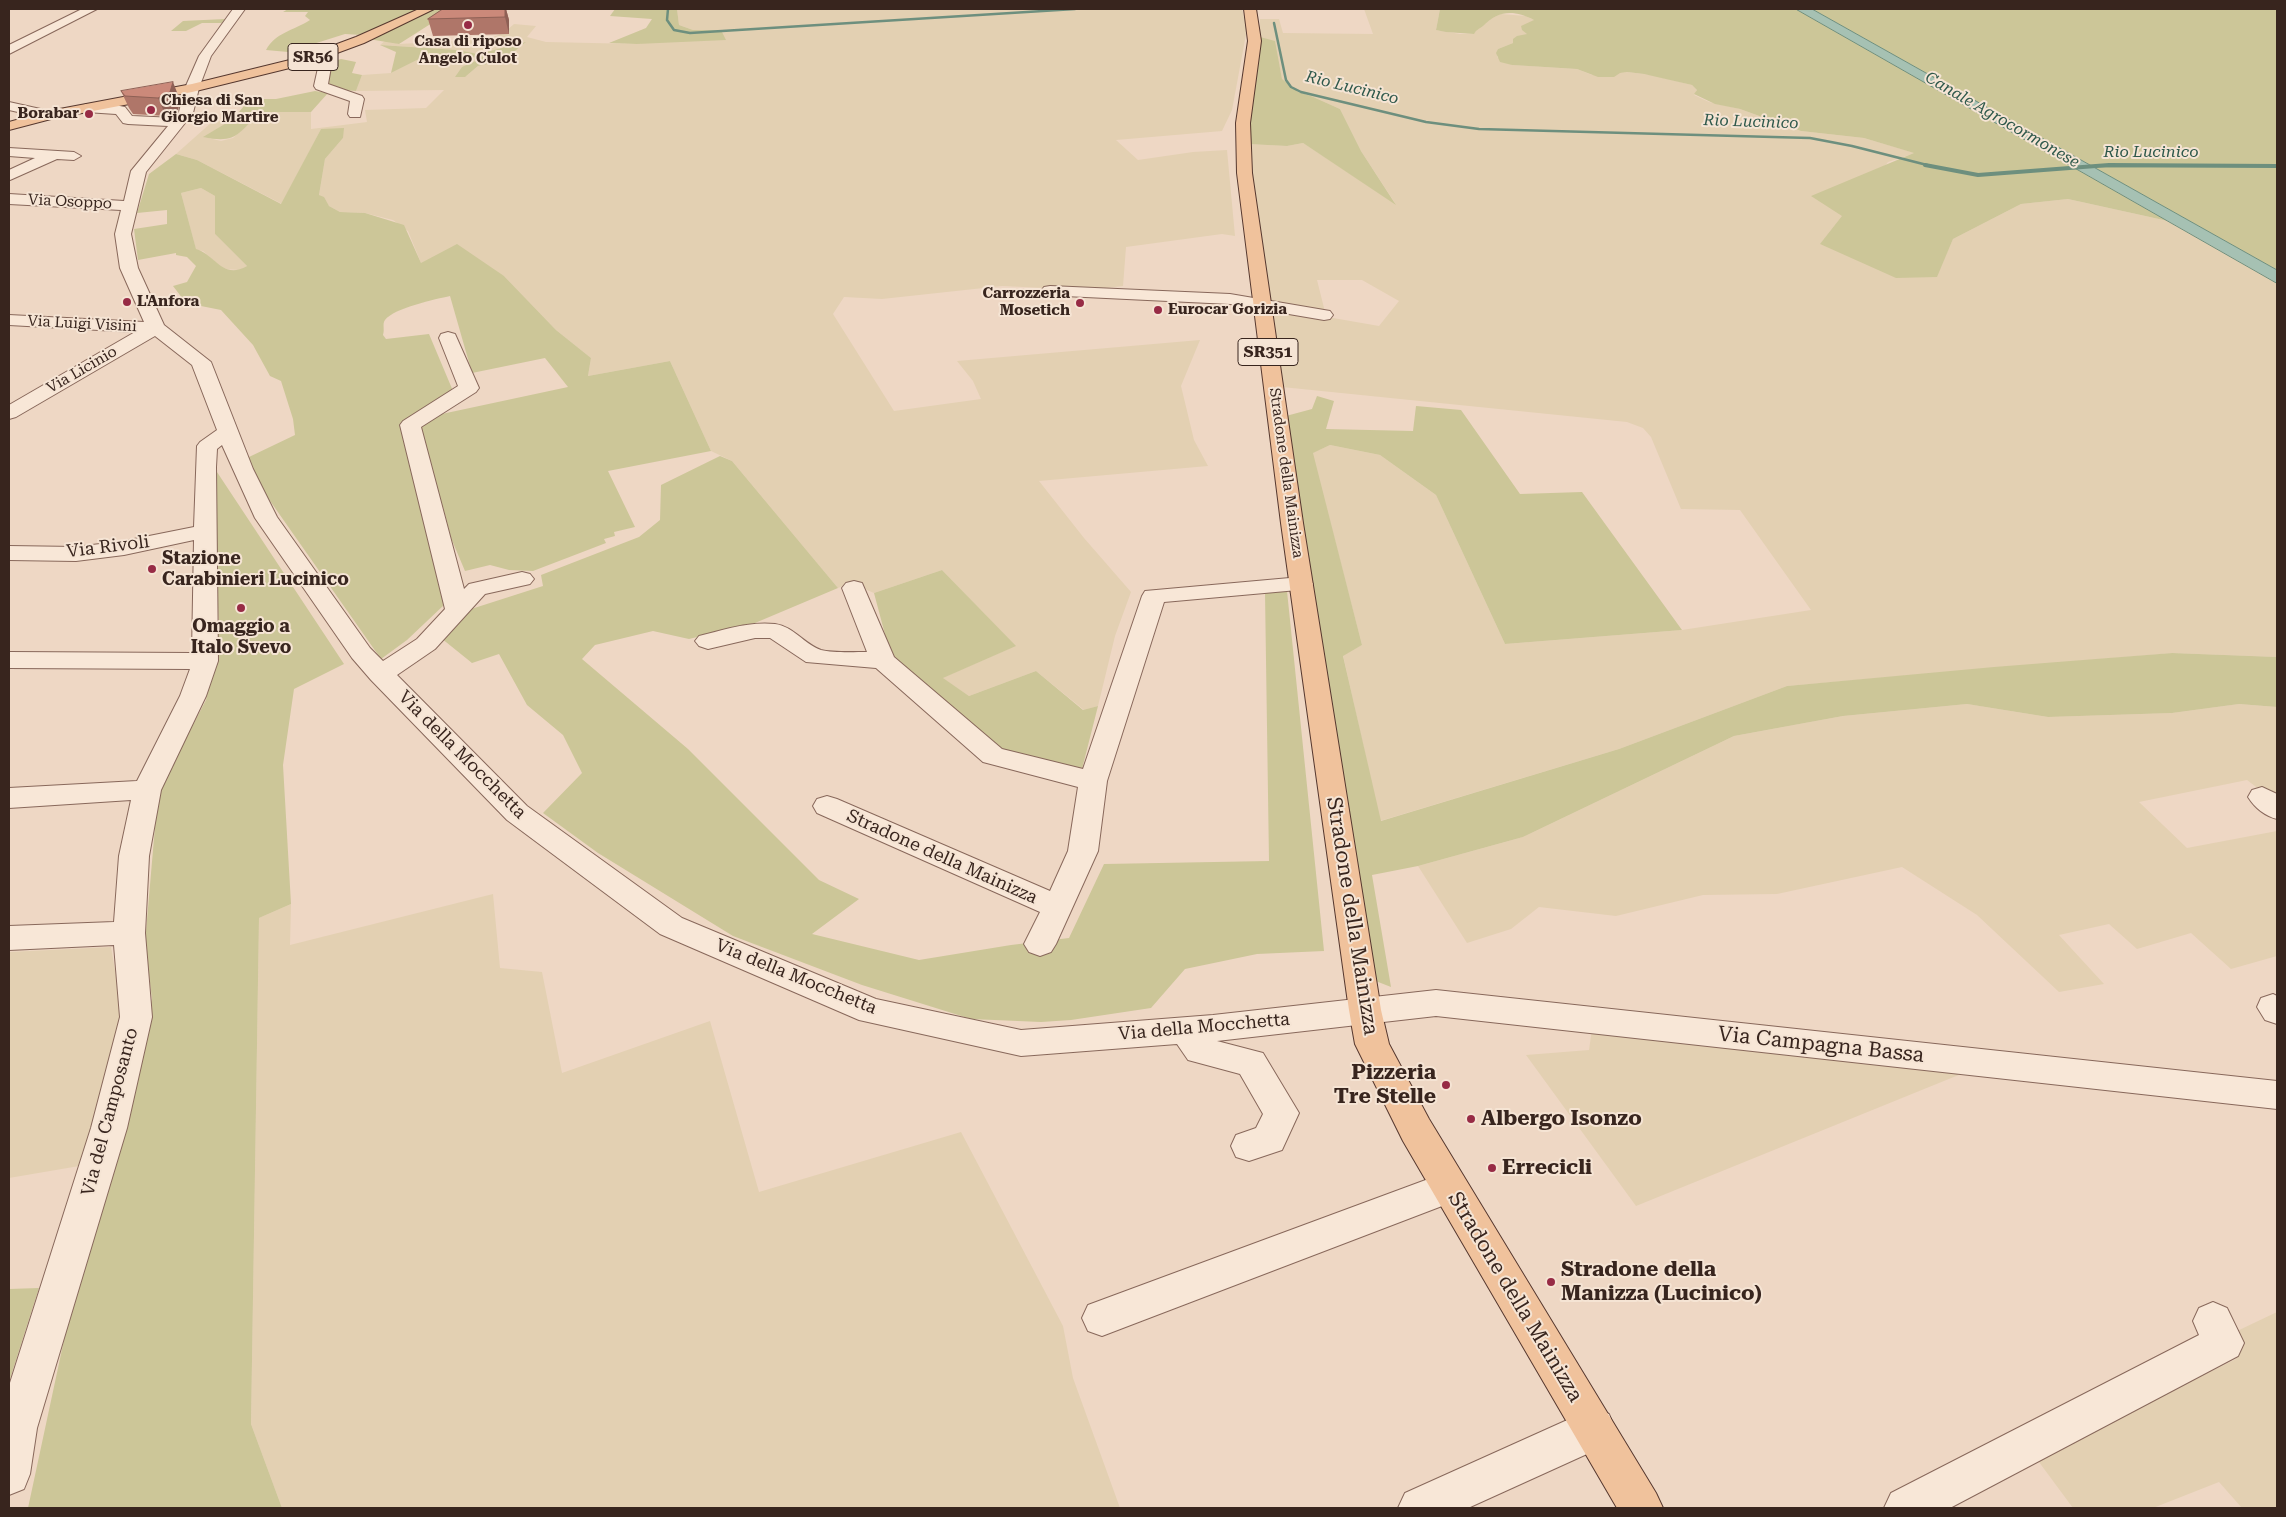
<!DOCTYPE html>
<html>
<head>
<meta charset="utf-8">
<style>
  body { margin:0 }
  #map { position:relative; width:2286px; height:1517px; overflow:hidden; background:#eed7c4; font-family:"Roboto Serif",serif }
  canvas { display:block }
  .frame { position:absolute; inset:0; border:10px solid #38251e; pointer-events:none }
</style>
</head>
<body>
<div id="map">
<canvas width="2286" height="1517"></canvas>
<div class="frame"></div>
</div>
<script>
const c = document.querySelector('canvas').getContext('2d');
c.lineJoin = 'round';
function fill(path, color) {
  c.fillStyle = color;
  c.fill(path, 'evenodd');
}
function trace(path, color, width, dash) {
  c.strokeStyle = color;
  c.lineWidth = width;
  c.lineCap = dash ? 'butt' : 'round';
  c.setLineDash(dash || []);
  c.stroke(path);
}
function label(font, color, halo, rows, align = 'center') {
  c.font = font + ' "Roboto Serif",serif';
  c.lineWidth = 4;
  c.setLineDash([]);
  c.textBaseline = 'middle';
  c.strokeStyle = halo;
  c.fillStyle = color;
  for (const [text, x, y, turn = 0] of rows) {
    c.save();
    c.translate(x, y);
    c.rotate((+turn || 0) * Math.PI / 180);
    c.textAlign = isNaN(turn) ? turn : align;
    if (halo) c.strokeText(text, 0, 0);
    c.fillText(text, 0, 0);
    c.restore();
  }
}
fill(new Path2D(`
  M677 9H1242L1247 29 1232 110 1222 131 1116 140 1138 160 1193 152 1227 150 1235 236 1222 234 1126 247 1123 286 1089 290 1002 286 882 299 844 297 833 314 894 411 981 399 973 381 957 361 1200 340 1181 386 1194 440 1208 466 1039 481 1084 538 1131 592 1115 636 1098 706 1084 710 1036 671 969 696 942 678 1015 646 942 570 874 593 850 583 838 588 732 461 711 451 670 361 588 376 591 358 556 330 504 276 421 263 408 231 393 220 365 213 340 212 329 206 319 195 325 159 343 138 321 129 282 204 197 160 176 154 212 122 233 119 204 137 221 141 233 138 260 112H311V129L367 122 365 110 426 108 444 90 356 91 362 75 391 73 425 56 483 58 465 77 478 66 503 61 525 43 478 54 458 50 380 45 386 40 399 44 490 39 506 31 514 24 536 26 527 37 546 42 637 44 721 30H693L679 25Z
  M1364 9H1440L1436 30 1460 34H1473L1488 20 1501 14 1526 16 1534 20 1530 23 1527 34 1513 43 1498 49 1497 53V57L1512 65 1577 69 1592 75 1627 72 1652 75 1692 85 1697 90 1694 95 1709 102 1740 109 1801 131 1864 138 1915 153 1888 162 1821 244 1936 277 1953 239 2021 204 2068 199 2168 221 2277 283V657L2172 653 1787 686 1619 749 1380 821 1343 655 1362 645 1312 453 1330 445 1380 455 1436 495 1505 644 1682 630 1811 610 1740 510 1681 509 1651 437 1643 428 1627 422 1282 387 1270 307 1379 326 1399 301 1362 280H1317L1325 312 1270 301 1248 144 1287 146 1303 143 1395 203 1361 151 1340 109 1311 96 1298 92 1282 80 1279 65 1260 37V19H1279L1283 33 1373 34Z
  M201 188 215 196V234L247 266 240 270 223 269 203 251 196 250 181 193Z
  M1967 704 2048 717 2172 713 2239 704 2277 707V803L2247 780 2139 802 2187 848 2277 831V956L2231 969 2191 933 2137 949 2109 924 2059 935 2104 984 2059 992 1977 915 1902 867 1777 894 1703 895 1616 916 1539 907 1511 929 1467 943 1418 866 1523 837 1734 736 1843 716Z
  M493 894 500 968 542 972 562 1073 710 1021 759 1192 961 1132 1063 1326 1073 1378 1120 1508H282L251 1424 259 918 291 904 290 945Z
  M111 947 124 1023 85 1165 9 1178V952Z
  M1592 1029 1971 1070 1636 1206 1526 1055 1589 1050Z
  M2277 1312V1508H2242L2219 1482 2153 1508H2073L2036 1458 2236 1359 2235 1332Z`), '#e3d0b2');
fill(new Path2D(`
  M288 9H418L362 35 345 34 288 52 266 50C276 32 293 31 310 20L305 16 308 12H283Z
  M433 9H461L432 23 399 44 368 39Z
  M615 9H677L679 25 693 30H721L726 40 637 44 609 43 646 28 652 19 610 16Z
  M1440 9H1796L2168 221 2068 199 2021 204 1953 239 1937 277 1896 278 1820 244 1842 216 1811 196 1914 153 1864 138 1801 131 1740 109 1715 104 1694 94 1697 90 1692 85 1644 74 1627 72 1620 73 1614 77H1598L1577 69 1512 65 1500 62 1496 53 1498 49 1513 43V39L1517 36 1527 34 1522 30 1521 26 1534 20C1513 9 1498 11 1483 26 1479 29 1476 30 1474 34L1446 32 1436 30Z
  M1812 9H2277V270Z
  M225 19 222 23H202L186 31H171L183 21Z
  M1260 37 1275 41 1282 79 1298 92 1311 96 1340 109 1361 151 1396 205 1303 143 1287 146 1248 144 1254 71Z
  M526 42 503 61 478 66 465 77H455L462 67 482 58 425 56 391 73 396 52 380 45 458 50 478 54Z
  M341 59 356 62 352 73 362 75 356 91 341 90 325 85 329 66 328 63Z
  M315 91 328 93 311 112H260C238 134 236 144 203 137L233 119 244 106 255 99H276Z
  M344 128 343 138 325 159 319 195 324 197 329 206 340 212 365 213 404 225 421 263 457 244 504 276 556 330 591 358 588 376 670 361 711 451 608 471 635 527 614 532 615 536 604 539 606 543 533 571 509 570 490 565 465 571 451 538 443 507 435 508 419 446 426 444 420 424 423 418 568 387 545 358 472 373 450 296C436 299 394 308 385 320 382 324 385 329 383 335L386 339 429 334 453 391 400 425 444 605 407 640 381 659 254 478 249 457 295 435 293 419 281 381 270 376 253 345 221 310 186 303 173 286 187 282 196 266 187 257 176 255V253L138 260 134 229 167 224V210L137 213 149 174 176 154 197 160 281 204 321 129ZM201 188 215 196V234L247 266C222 280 216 255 196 249L181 193Z
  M1317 396 1334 401 1326 429 1413 431 1416 406 1461 410 1520 494 1582 492 1682 630 1505 644 1436 495 1380 455 1330 445 1313 453 1362 645 1343 656 1381 821 1619 749 1787 686 1994 667 2172 653 2277 657V707L2239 704 2172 713 2048 717 1967 704 1843 716 1734 736 1523 837 1418 866 1372 875 1391 987 1368 978 1286 416 1312 409Z
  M720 456 732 461 838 588 755 623 689 639 653 631 595 645 582 659 688 749 819 880 859 899 812 934 919 960 1011 945 1069 938 1104 864 1269 861 1265 593 1287 591 1324 951 1257 954 1185 969 1151 1008 1071 1020 1041 1022 971 1019 862 985 733 936 598 853 543 813 582 773 563 735 527 705 499 654 472 663 441 638 465 611 543 586 541 575 639 537 660 520 661 485Z
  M215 469 344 664 294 689 283 765 291 904 259 918 251 1424 282 1508H28L76 1284 152 999 145 943 158 792 206 700 219 627 213 511Z
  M942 570 1016 646 943 678 969 696 1036 671 1083 710 1098 706 1082 769 998 751 891 657 874 593Z
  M39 1288 9 1382V1289Z`), '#ccc698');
const water = new Path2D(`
  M1796 9H1812L2277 270V283Z`);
fill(water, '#a6c1b3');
trace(water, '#6d8f7e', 1);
trace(new Path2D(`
  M668 9 667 20 674 30 690 33 1075 9
  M1274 23 1286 80 1291 87 1301 92 1426 122 1479 129 1810 138 1852 146 1931 166
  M2095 166H2277`), '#6d8f7e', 2.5);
trace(new Path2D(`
  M1925 165 1978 175 2109 165 2277 166`), '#6d8f7e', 4);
const minor = new Path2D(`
  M82 9H97L9 54V45Z
  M233 9H245L211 56 199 88 193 113 146 172 131 234 138 268 164 325 211 362 253 469 277 517 370 648 383 661 417 639 445 609 400 425 403 421 458 386 439 338 441 334 448 332 455 334 479 388 476 392 421 427 464 589 469 584 522 572 530 574 534 579 530 584 485 594 435 649 397 675 527 806 682 918 876 999 1021 1030 1213 1015 1436 990 2277 1081V1109L1436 1016 1217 1041 1263 1053 1299 1113 1282 1150 1249 1161 1236 1157 1231 1146 1236 1135 1256 1128 1263 1114 1240 1074 1188 1060 1177 1044 1021 1056 859 1020 660 934 507 820 371 680 352 658 255 518 222 445 217 449 216 467 218 661 206 696 161 790 149 856 145 933 152 1017 127 1128 37 1428 30 1474 24 1489 9 1495V1386L91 1128 120 1017 114 945 9 950V926L114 922 119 856 131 800 9 808V788L137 781 180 696 190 669 9 668V652L192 653 194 540 124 555 76 561 9 560V546L76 547 124 541 194 527 197 446 200 442 217 430 192 365 155 336 16 417 9 419V405L135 332 9 325V315L144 322 120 268 115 234 121 210 9 204V194L124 201 131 171 168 126 128 124 123 123 116 114 86 112 79 108 86 104 120 106 125 107 132 116 175 118 179 112 185 88 199 56Z
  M306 56C316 58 325 58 331 67L328 84 362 96 364 99 360 117H350L348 114 350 101 316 89 314 86 318 68 302 63 300 60Z
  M9 102 54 112 56 115 49 119 9 110Z
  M9 148 74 152 81 156 74 160 57 159 10 180 9 170 35 158 9 156Z
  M1050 286 1230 294 1324 310 1330 311 1333 315 1330 319 1324 320 1230 304 1044 295 1041 291 1044 287Z
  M1301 577 1309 579 1313 584 1309 589 1164 602 1107 781 1098 851 1056 944 1051 952 1040 956 1029 952 1024 944 1040 912 817 813 813 806 817 799 827 796 837 799 1050 891 1068 851 1078 787 983 762 876 668 806 662 770 638H755L708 649 699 646 695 641 699 636C723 630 750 621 775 624 793 626 804 644 821 650 832 653 854 652 867 652L842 588 846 583 854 581 862 583 894 657 1002 749 1083 769 1142 596 1145 591Z
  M2262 787 2277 794V819C2265 816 2255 808 2248 797L2252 790Z
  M2273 994 2277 996V1024L2265 1020 2257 1007 2261 998Z
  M1450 1171 1463 1176 1468 1187 1463 1198 1102 1336 1088 1331 1082 1318 1088 1305Z
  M2213 1302 2227 1308 2244 1343 2238 1356 1950 1508H1884L1891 1493 2199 1335 2193 1321 2199 1308Z
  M1594 1408 1609 1414 1615 1429 1609 1444 1468 1508H1398L1405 1493Z`);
const major = new Path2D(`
  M419 9H434L364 43 310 63 192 92 51 119 9 130V122L49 111 192 84 302 57 356 37Z
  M1244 9H1256L1261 41 1250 123 1252 173 1303 523 1381 1010 1389 1044 1429 1119 1656 1493 1663 1508H1617L1403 1141 1355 1044 1349 1010 1281 523 1237 173 1236 123 1248 41Z`);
trace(minor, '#88685b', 2);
trace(major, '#56382f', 2);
fill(minor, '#f8e7d7');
fill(major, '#f0c29c');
fill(new Path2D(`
  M443 9H506L509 20V34L433 36 428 19Z
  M121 91 180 100 178 110 166 116 133 114 129 108Z`), '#af7669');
fill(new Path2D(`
  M505 9H506L509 20V34L505 17Z
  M173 82 180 100 178 110 166 116 158 98Z`), '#8e6055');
const building = new Path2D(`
  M443 9H505V17L428 19Z
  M173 82 170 92 158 98 125 96 121 91Z`);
fill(building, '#cb897a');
trace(building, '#8e6055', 1);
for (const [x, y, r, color] of [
  [468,25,5,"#972b45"],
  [151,110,5,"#972b45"],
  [89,114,5,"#972b45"],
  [127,302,5,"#972b45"],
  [1080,303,5,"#972b45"],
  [1158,310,5,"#972b45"],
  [152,569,5,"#972b45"],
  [241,608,5,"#972b45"],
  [1446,1085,5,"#972b45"],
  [1471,1119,5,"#972b45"],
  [1492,1168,5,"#972b45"],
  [1551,1282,5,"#972b45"]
]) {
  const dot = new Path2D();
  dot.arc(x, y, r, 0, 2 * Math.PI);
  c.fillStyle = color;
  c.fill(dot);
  trace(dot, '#f5e4d4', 2);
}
label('bold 15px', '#38251e', '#f5e4d4', [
  ["Casa di riposo",468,42,"center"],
  ["Angelo Culot",468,59,"center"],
  ["Chiesa di San",161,101],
  ["Giorgio Martire",161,118],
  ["Borabar",79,114,"right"],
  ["Carrozzeria",1070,294,"right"],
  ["Mosetich",1070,311,"right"],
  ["L'Anfora",137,302],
  ["Eurocar Gorizia",1168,310]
], 'left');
label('15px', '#38251e', '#f5e4d4', [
  ["Via Osoppo",70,202,3],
  ["Via Luigi Visini",82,324,3],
  ["Via Licinio",82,370,-30],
  ["Stradone della Mainizza",1286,473,82]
]);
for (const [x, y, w] of [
  [313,57,50],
  [1268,352,60]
]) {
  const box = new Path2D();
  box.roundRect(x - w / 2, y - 13.5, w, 27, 4);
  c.fillStyle = '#f5e4d4';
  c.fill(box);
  trace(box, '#38251e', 1);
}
label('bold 16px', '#38251e', null, [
  ["SR56",313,57],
  ["SR351",1268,352]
]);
label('italic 16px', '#2e584b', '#f5e4d4', [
  ["Rio Lucinico",1352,88,14],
  ["Canale Agrocormonese",2002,120,30],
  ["Rio Lucinico",1751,122,2],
  ["Rio Lucinico",2151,152]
]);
label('18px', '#38251e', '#f5e4d4', [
  ["Via Rivoli",108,547,-7],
  ["Via della Mocchetta",462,755,45],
  ["Stradone della Mainizza",942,857,24],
  ["Via della Mocchetta",796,977,22],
  ["Via della Mocchetta",1204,1027,-5],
  ["Via del Camposanto",110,1112,-75]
]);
label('bold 18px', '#38251e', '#f5e4d4', [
  ["Stazione",162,559],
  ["Carabinieri Lucinico",162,580],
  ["Omaggio a",241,627,"center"],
  ["Italo Svevo",241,648,"center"]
], 'left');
label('21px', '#38251e', '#f5e4d4', [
  ["Stradone della Mainizza",1352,916,81],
  ["Via Campagna Bassa",1821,1045,6],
  ["Stradone della Mainizza",1515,1297,59]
]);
label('bold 21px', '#38251e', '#f5e4d4', [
  ["Pizzeria",1436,1073,"right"],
  ["Tre Stelle",1436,1097,"right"],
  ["Albergo Isonzo",1481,1119],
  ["Errecicli",1502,1168],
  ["Stradone della",1561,1270],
  ["Manizza (Lucinico)",1561,1294]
], 'left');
</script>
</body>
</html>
